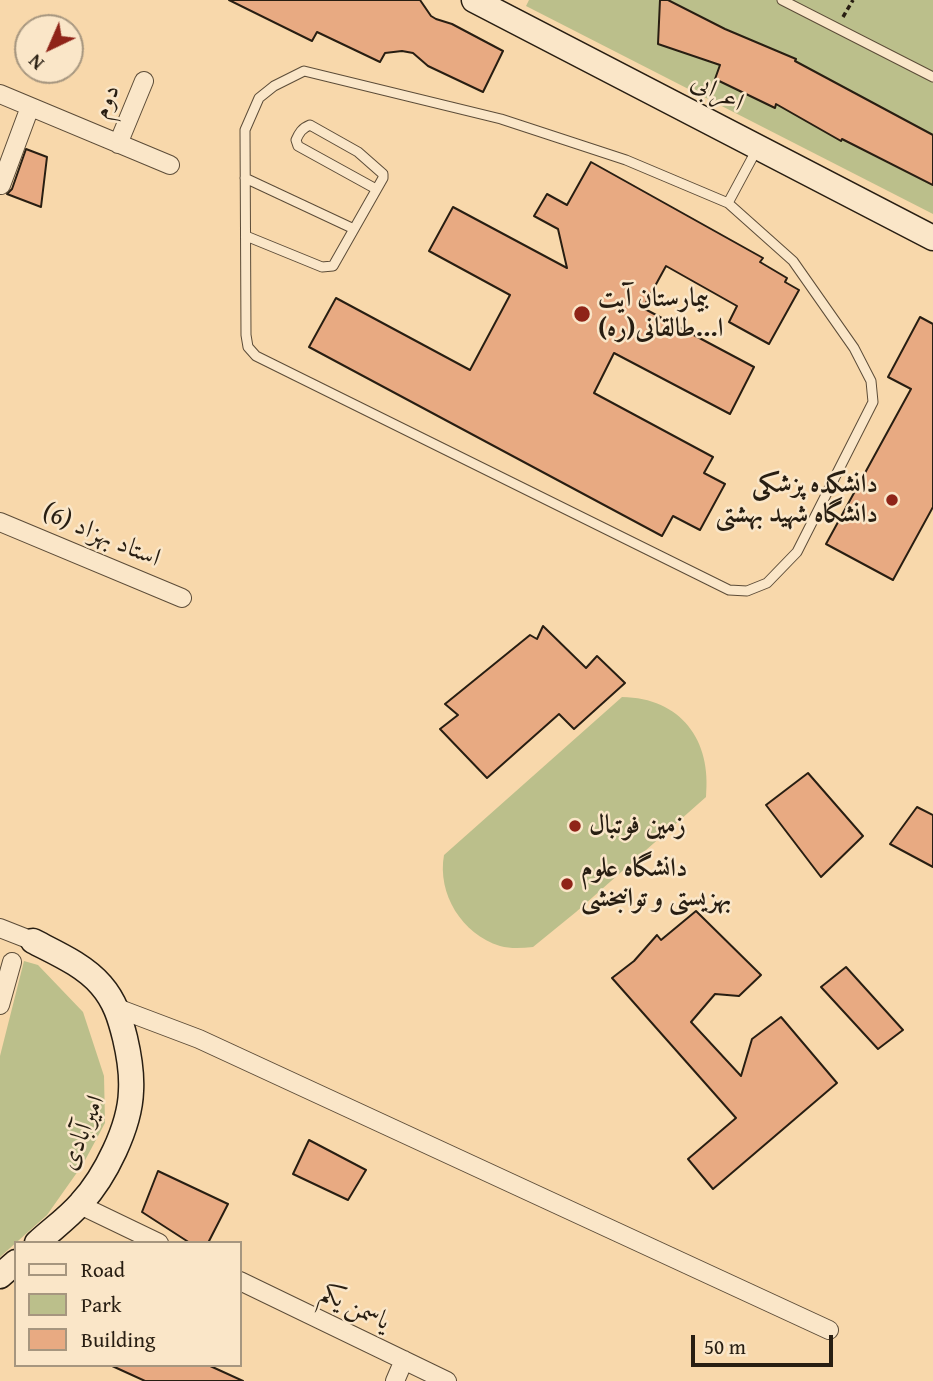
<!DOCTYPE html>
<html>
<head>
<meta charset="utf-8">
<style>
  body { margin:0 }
  #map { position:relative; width:933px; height:1381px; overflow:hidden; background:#f8d8ab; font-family:"Gentium Book Plus",serif }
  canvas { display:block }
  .legend { position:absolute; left:14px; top:1241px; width:228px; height:126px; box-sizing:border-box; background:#fae6c8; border:2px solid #a6967f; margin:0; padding:9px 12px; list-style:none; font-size:21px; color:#281e12 }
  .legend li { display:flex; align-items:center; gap:14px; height:35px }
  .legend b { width:35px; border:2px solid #a6967f }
  .north { position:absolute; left:14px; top:14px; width:70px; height:70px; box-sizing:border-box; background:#fae6c8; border:2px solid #a6967f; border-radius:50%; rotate:224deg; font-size:19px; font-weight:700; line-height:28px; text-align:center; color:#281e12 }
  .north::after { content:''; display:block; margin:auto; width:24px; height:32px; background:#8f2418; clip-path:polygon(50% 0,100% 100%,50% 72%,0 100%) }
  .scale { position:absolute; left:691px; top:1335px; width:142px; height:32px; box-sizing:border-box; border:4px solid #281e12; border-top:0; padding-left:9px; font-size:21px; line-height:24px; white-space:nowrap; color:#281e12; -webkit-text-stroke:5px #fae6c8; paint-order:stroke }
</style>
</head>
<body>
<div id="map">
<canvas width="933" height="1381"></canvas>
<ul class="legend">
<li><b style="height:9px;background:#fae6c8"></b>Road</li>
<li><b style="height:19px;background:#bbbf8b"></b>Park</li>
<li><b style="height:19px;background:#e8aa82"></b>Building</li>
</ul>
<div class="north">N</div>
<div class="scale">50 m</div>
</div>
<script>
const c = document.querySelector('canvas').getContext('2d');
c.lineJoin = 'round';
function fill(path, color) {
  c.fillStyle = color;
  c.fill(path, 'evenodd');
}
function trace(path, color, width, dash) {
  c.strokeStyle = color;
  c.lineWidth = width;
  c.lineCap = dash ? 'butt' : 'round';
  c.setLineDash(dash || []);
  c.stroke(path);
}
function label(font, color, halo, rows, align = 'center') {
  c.font = font + ' "Gentium Book Plus",Amiri,serif';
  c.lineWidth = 5;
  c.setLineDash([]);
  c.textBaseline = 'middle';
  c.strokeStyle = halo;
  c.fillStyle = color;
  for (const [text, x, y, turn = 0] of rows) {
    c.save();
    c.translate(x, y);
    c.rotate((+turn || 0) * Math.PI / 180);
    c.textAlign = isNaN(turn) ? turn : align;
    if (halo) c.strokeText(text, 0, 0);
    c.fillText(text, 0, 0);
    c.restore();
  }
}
fill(new Path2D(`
  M529 0H933V214L526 6Z
  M622 697C681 698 712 740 706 797L576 912 533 947C522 948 511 949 500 946 462 934 437 894 444 855Z
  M24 961 38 965 83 1012 104 1076 105 1123 83 1164 47 1215 0 1257V1056Z`), '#bbbf8b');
const building = new Path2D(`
  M229 0H420L431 16 436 19 452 24 503 51 483 92 428 66 413 53 402 51 385 53 380 62 317 32 312 41Z
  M660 0H668L725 29 796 59 795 61 933 135V185L842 139 841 141 776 104 775 108 715 79 720 65 658 44Z
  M26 149 47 157 41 207 7 194 12 189Z
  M591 162 763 258 760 262 787 278 785 282 799 290 769 344 729 322 737 306 666 266 643 308 754 367 730 414 614 353 594 393 713 457 704 473 725 484 700 530 673 516 662 536 309 347 336 298 470 370 510 295 429 251 453 207 567 268 558 229 534 216 547 194 567 205Z
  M920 317 933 324V507L893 580 826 544 911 389 888 377Z
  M543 626 586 668 597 656 625 683 574 729 559 714 487 778 440 729 458 715 445 704 530 635 537 639Z
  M808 773 863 836 821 877 766 805Z
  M917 807 933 815V867L890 844Z
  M696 911 761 975 739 996 715 994 691 1022 741 1076 752 1039 781 1017 837 1083 713 1189 688 1159 736 1118 612 978 634 961 657 935 661 940Z
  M846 967 903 1030 878 1049 821 987Z
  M309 1140 366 1170 348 1200 293 1174Z
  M158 1171 228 1204 208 1243H190L142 1212Z
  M110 1365H208L243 1381H145Z`);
fill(building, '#e8aa82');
trace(building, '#281e12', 2);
const lane = new Path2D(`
  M782 0 933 77
  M304 71 501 119 626 160 728 203 793 261 854 348 871 381 873 402 797 552 767 583 747 591 729 590 256 356 248 347 246 335 245 130 259 98 274 86Z
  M245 178 354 229
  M728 203 757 149
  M246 236 322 267 333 266 383 178V174L358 152 310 125C302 128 299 133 296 140L298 146 376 189`);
const street = new Path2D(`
  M0 94 170 165
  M118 144 144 81
  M1 185 30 107
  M0 522 182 598
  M0 928 33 941
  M0 1005 12 962
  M117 1008 199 1039 829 1330
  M80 1205 159 1243
  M240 1281 447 1381
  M395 1381 404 1360`);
const secondary = new Path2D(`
  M474 0 933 238
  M33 941C56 953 84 965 101 985 115 1001 120 1018 125 1038 129 1055 132 1074 131 1091 130 1127 105 1177 81 1203 68 1218 51 1230 37 1243
  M0 1276 16 1262`);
trace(lane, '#5c4c38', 11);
trace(street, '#5c4c38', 20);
trace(secondary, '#281e12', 27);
trace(new Path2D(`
  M843 17 853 0`), '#281e12', 3.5, [5, 3.5]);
trace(lane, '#fae6c8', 9);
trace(street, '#fae6c8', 18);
trace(secondary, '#fae6c8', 24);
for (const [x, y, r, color] of [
  [582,314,9,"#8f2418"],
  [892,500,7,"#8f2418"],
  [575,826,7,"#8f2418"],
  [567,884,7,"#8f2418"]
]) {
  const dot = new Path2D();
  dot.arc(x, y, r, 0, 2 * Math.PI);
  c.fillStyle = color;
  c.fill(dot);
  trace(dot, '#fae6c8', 2.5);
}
label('26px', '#281e12', '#fae6c8', [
  ["اعرابی",717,93,27],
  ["دوم",107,102,-68],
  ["استاد بهزاد (6)",101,536,23],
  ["امیرآبادی",83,1133,-67],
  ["یاسمن یکم",355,1308,26]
]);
label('bold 26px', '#281e12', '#fae6c8', [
  ["بیمارستان آیت",598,299],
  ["ا...طالقانی(ره)",598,329],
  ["دانشکده پزشکی",878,485,"right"],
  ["دانشگاه شهید بهشتی",878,515,"right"],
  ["زمین فوتبال",589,826],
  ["دانشگاه علوم",581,869],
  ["بهزیستی و توانبخشی",581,899]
], 'left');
</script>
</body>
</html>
